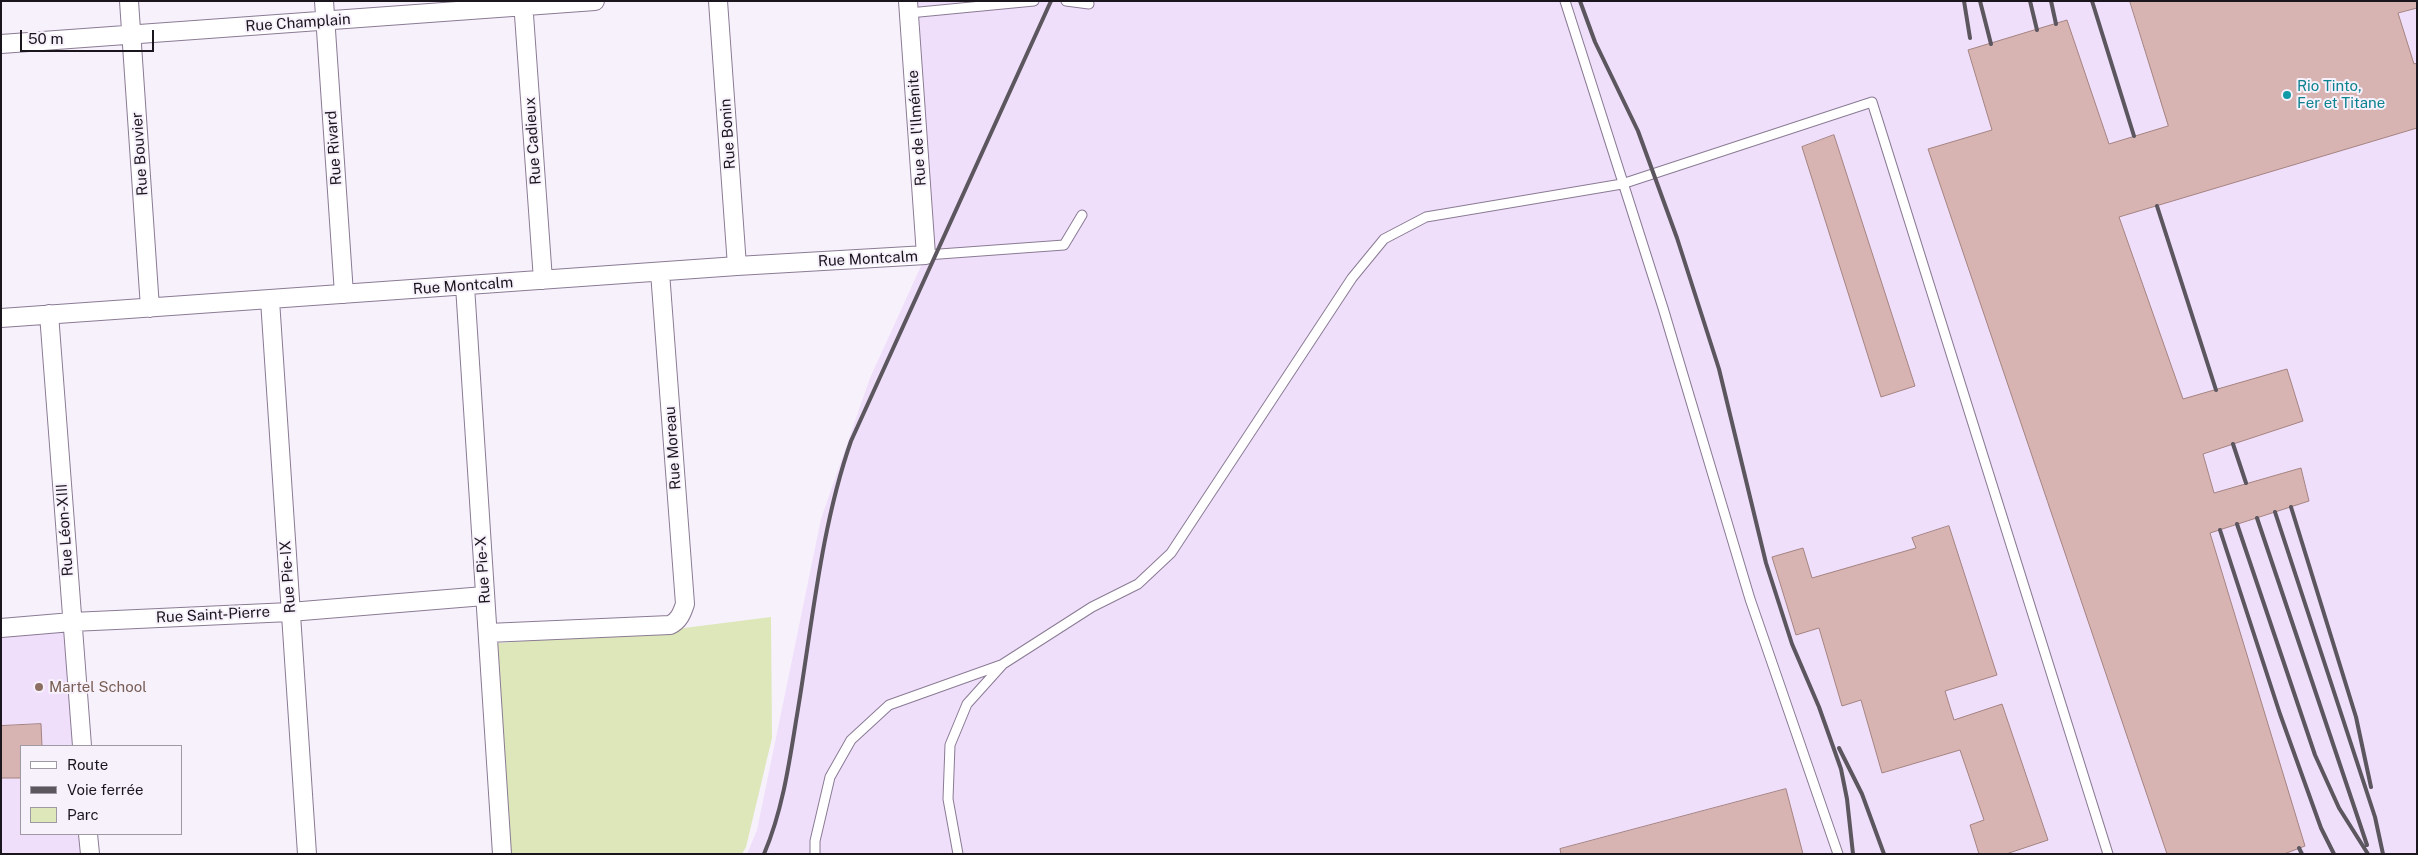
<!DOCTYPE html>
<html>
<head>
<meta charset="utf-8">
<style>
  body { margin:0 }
  #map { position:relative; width:2418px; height:855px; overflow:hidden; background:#f7f1fc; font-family:"Public Sans",sans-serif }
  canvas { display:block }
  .frame { position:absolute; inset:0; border:2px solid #1b151e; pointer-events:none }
  .legend { position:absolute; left:20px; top:745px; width:162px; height:90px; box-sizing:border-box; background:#f7f1fc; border:1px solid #9f99a3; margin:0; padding:6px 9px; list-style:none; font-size:15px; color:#1b151e }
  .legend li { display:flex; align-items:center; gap:10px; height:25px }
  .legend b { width:25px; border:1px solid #9f99a3 }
  .scale { position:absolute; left:20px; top:30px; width:134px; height:22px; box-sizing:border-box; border:2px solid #1b151e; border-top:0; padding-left:6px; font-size:15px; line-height:18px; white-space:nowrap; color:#1b151e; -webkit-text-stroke:4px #f7f1fc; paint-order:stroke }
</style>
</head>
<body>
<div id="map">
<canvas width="2418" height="855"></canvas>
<div class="frame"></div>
<ul class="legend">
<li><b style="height:6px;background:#fff"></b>Route</li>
<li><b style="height:6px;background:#5c565f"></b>Voie ferrée</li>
<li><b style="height:14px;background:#dee7b9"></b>Parc</li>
</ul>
<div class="scale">50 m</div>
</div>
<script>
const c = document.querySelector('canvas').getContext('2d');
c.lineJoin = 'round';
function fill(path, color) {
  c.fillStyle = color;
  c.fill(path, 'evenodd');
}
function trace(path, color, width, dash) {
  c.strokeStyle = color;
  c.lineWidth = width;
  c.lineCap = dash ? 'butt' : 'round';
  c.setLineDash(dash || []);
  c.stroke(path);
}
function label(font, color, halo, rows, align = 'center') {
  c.font = font + ' "Public Sans",sans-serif';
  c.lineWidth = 4;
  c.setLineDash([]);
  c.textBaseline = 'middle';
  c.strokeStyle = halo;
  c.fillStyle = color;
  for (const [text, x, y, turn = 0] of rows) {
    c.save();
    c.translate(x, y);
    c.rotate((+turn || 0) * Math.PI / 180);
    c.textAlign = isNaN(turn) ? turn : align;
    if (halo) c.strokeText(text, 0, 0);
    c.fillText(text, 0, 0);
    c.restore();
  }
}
fill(new Path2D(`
  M913 1H2417V854H747L757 830 821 519 870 378 926 255Z
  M72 622 82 746H21V834H88L90 854H1V628Z`), '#f0dffb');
fill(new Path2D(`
  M771 617 772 738 746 847 742 854H505L488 644 676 629Z`), '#dee7b9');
const building = new Path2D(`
  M2130 1H2417V8L2398 13 2414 64 2417 63V128L2119 217 2183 399 2287 369 2303 421 2203 454 2214 493 2301 468 2309 501 2210 533 2305 846 2284 854H2167L1928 149 1992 130 1968 50 2067 20 2109 144 2168 126Z
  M1834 135 1915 386 1881 397 1802 147Z
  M1949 526 1997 675 1945 691 1954 720 2002 704 2048 840 2006 854H1979L1970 825 1984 820 1960 750 1882 773 1861 700 1842 706 1819 628 1796 635 1772 557 1803 548 1812 578 1916 548 1912 538Z
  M41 724 42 746H21V778H1V726Z
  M1786 789 1803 854H1561L1560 849Z`);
fill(building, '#d7b4b2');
trace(building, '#a58482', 1);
const service = new Path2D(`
  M1066 1 1089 4
  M1565 1 1663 308 1750 599 1838 854
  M909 13 1034 1
  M926 255 1064 245 1082 215
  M815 854V841L830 777 851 740 889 705 1001 665
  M958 854 948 799 950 745 967 704 1003 664 1092 607 1138 584 1171 553 1352 278 1384 239 1426 217 1622 184 1872 102 2108 854`);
const minor = new Path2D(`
  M129 1 150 308
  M324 1 344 294
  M523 1 543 280
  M718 1 737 266
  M1 44 595 1
  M465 286 502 854
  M270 300 307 854
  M49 314 82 746
  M1 318 737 266 926 255 908 1
  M1 628 72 622 290 612 484 596
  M488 633 670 625C679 621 682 613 685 604L660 272
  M88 834 90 854`);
trace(service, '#8a7b94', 11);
trace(minor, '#8a7b94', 20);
trace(service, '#fff', 9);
trace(minor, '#fff', 18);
trace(new Path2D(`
  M1580 1 1595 42 1638 131 1677 238 1719 369 1766 563 1792 644 1819 707 1841 769 1847 799 1853 854
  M1964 1 1970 38
  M1980 1 1991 44
  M2030 1 2037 30
  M2051 1 2056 24
  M2092 1 2134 136
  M2157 206 2216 390
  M2233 444 2246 483
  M2291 507 2356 717 2371 787
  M2275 512 2375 817 2383 854
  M2257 518 2367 845
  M2237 524 2315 755 2339 808 2368 854
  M2220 530 2280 714 2321 828 2334 854
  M1839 748 1862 794 1884 854
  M2299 848 2302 854
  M764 854C782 812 789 765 796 721 812 628 820 530 851 441L1051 1`), '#5c565f', 4);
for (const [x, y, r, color] of [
  [2287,95,5,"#0f9aa8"],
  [39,687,5,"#8d6e63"]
]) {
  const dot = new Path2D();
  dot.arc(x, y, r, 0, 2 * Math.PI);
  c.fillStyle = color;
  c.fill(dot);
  trace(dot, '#f7f1fc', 2);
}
label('15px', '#1b151e', '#f7f1fc', [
  ["Rue Champlain",298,23,-4],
  ["Rue de l'Ilménite",917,128,-94],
  ["Rue Bonin",728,134,-94],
  ["Rue Cadieux",533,141,-94],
  ["Rue Rivard",334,148,-94],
  ["Rue Bouvier",140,154,-94],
  ["Rue Montcalm",868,259,-3],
  ["Rue Montcalm",463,286,-4],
  ["Rue Moreau",673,448,-94],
  ["Rue Léon-XIII",65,530,-94],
  ["Rue Pie-X",483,570,-94],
  ["Rue Pie-IX",288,577,-94],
  ["Rue Saint-Pierre",213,615,-3]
]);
label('15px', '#0d838f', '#f7f1fc', [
  ["Rio Tinto,",2297,86],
  ["Fer et Titane",2297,103]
], 'left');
label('15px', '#785e54', '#f7f1fc', [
  ["Martel School",49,687]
], 'left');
</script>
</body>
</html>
